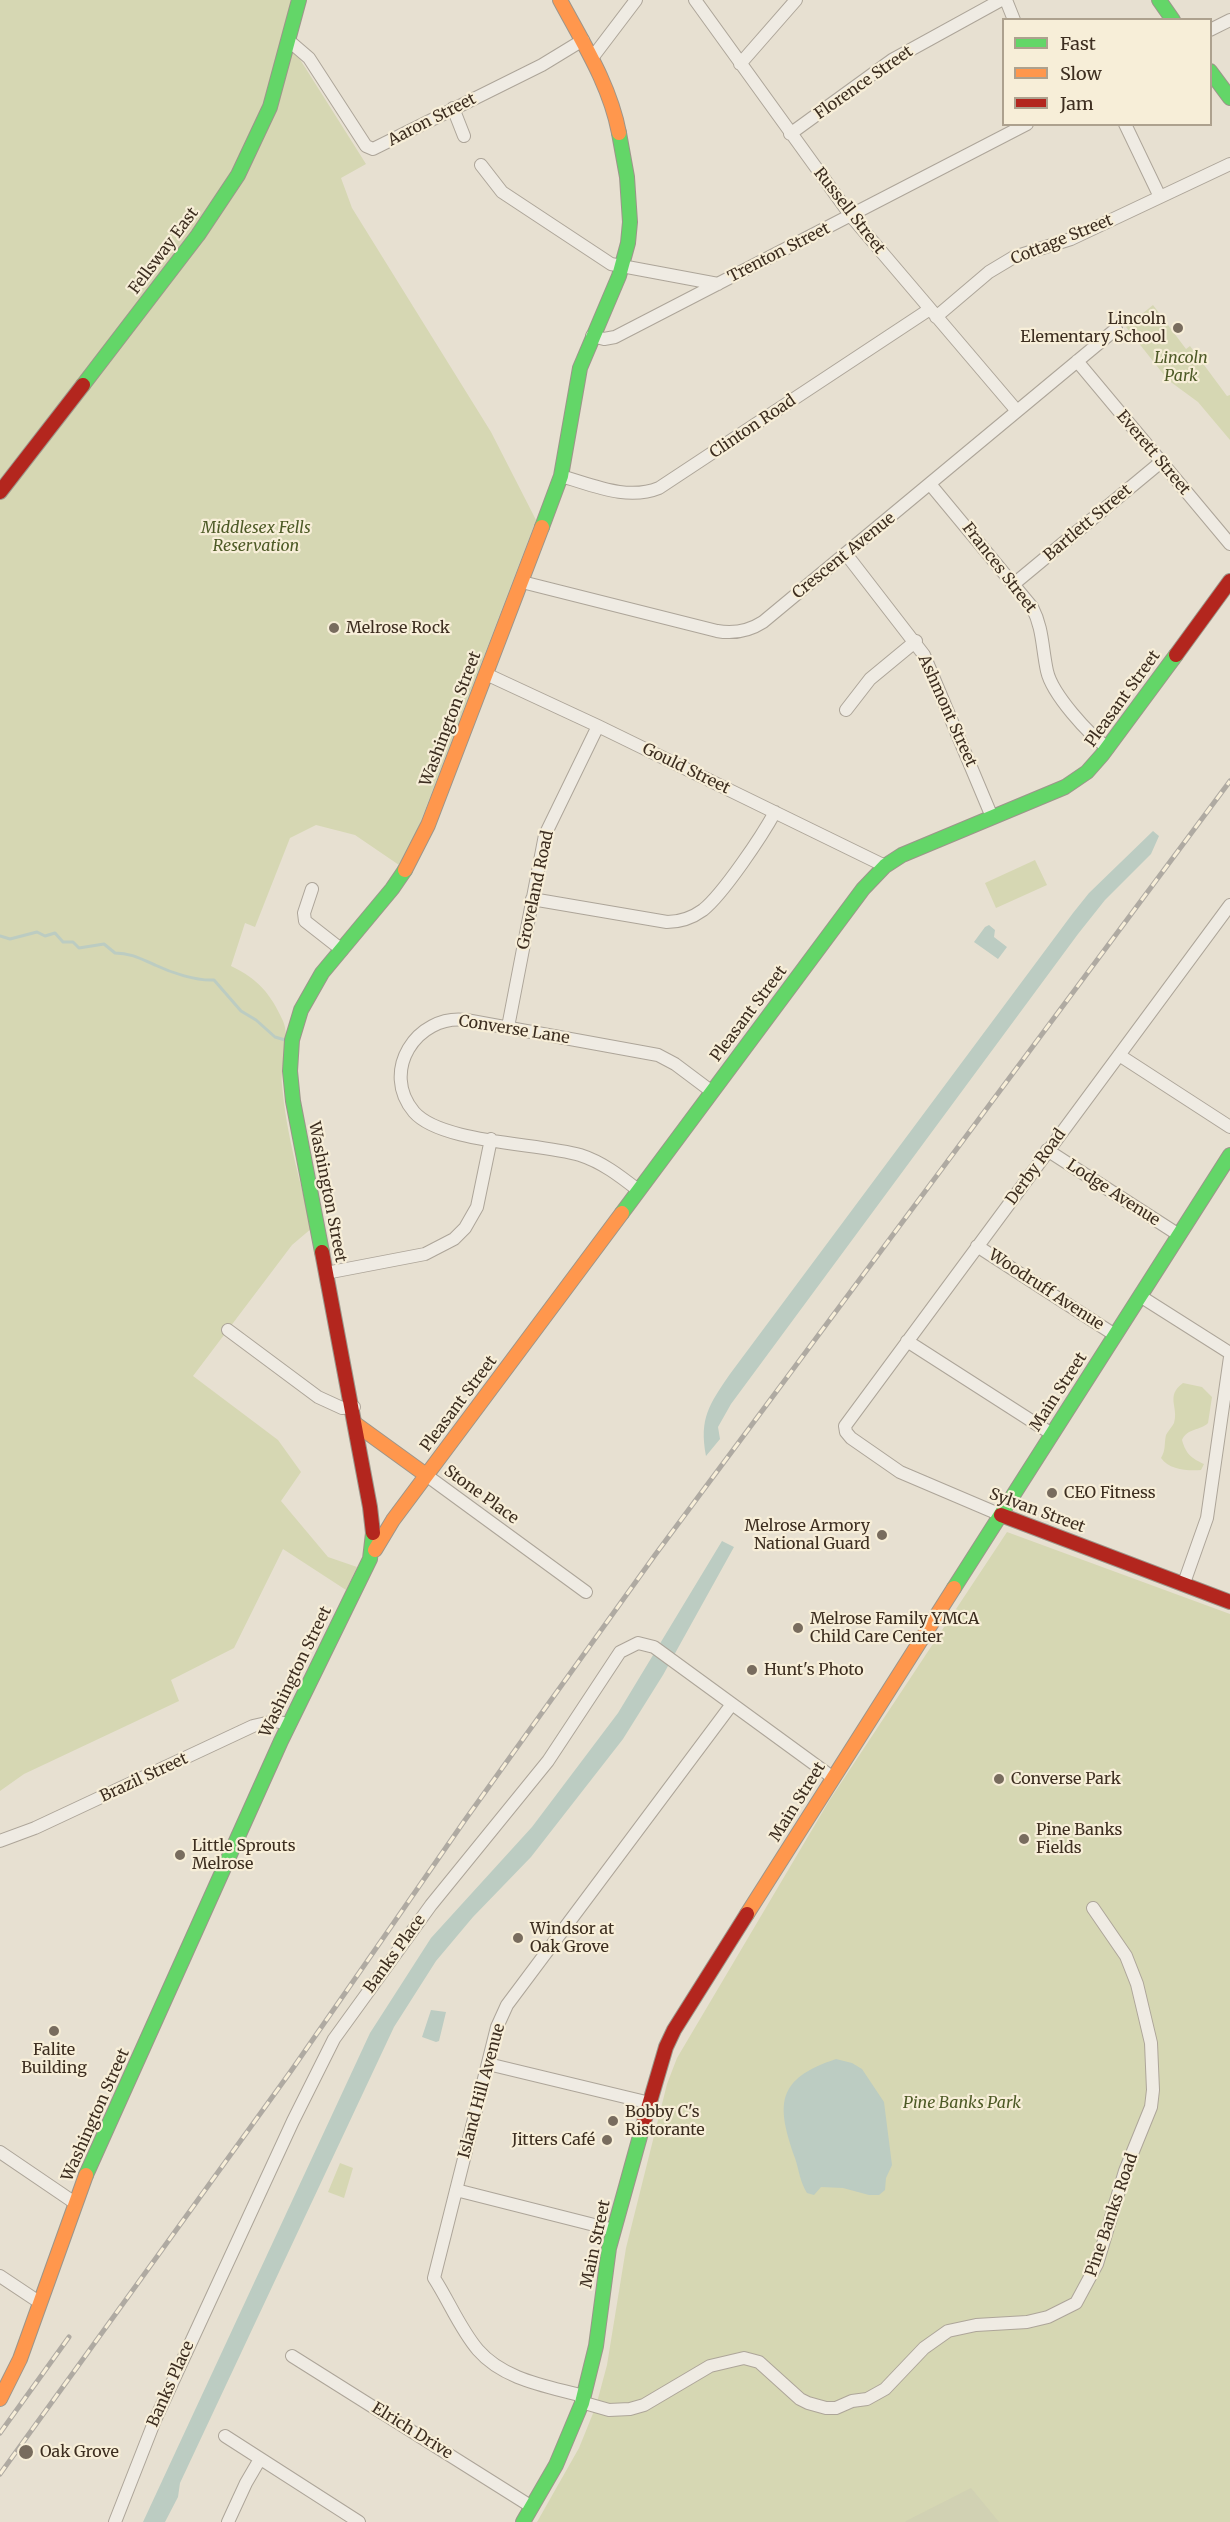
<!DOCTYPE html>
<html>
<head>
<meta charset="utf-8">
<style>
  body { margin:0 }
  #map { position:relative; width:1230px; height:2522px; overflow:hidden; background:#e7e0d1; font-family:Merriweather,serif }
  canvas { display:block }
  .legend { position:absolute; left:1002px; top:18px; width:210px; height:108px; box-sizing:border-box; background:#f7eed8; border:2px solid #ada18e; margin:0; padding:8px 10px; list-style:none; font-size:18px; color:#3d2e20 }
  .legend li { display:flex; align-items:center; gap:12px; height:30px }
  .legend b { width:30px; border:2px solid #ada18e }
</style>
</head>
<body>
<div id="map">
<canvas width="1230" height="2522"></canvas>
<ul class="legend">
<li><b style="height:8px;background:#63d668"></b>Fast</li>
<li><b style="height:8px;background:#ff974d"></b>Slow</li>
<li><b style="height:8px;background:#b3261e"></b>Jam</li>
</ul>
</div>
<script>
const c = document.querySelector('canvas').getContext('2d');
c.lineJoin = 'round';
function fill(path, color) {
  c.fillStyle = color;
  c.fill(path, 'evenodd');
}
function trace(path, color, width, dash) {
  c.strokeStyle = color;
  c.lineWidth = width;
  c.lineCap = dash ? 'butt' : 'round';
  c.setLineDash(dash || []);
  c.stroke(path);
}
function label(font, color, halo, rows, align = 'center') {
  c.font = font + ' Merriweather,serif';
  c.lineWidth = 4.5;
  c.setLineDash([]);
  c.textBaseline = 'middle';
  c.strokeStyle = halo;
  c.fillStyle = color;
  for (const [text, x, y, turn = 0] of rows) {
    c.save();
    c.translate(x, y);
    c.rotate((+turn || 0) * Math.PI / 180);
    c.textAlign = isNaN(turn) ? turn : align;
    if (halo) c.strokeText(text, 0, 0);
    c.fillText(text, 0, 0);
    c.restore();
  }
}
fill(new Path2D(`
  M0 0H293L284 34 366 164 341 178 352 208 491 432 536 520 417 831 399 865 355 835 316 825 290 838 255 927 245 923 231 966C258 979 271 994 283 1021 291 1039 280 1065 282 1085 286 1133 300 1182 312 1228L292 1245 193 1376 278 1440 301 1472 281 1501 328 1557 357 1567 346 1590 283 1549 234 1648 171 1680 179 1701 24 1774 0 1791Z
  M1153 305 1186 349 1190 346 1227 396 1230 395V440L1198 402 1168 380 1126 327Z
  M1035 860 1047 885 996 908 985 883Z
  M1183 1383 1202 1387 1212 1397 1208 1423C1200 1431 1187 1428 1182 1440 1186 1454 1191 1458 1204 1464L1201 1470C1188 1471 1169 1470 1161 1458 1166 1450 1164 1444 1166 1435 1168 1431 1172 1427 1174 1423 1179 1407 1165 1396 1183 1383Z
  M1007 1532 1230 1614V2522H537L579 2448 596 2406 607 2365 626 2248 667 2084 677 2058 829 1801Z
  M340 2163 353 2168 344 2198 328 2192Z`), '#d6d7b3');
fill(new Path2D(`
  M971 2488 999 2522H905L906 2521Z`), '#d1d1b3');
fill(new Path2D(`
  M1153 831 1159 836 1151 854 1105 900 1078 934 731 1404 718 1427 720 1439 706 1456C699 1418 709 1405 730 1374L1073 913 1089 893Z
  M989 925 995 930 994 937 1007 947 998 959 974 942 985 927Z
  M722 1541 734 1547 663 1675 623 1739 531 1857 473 1917 436 1961 394 2027 180 2483 178 2497 165 2522H143L370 2033 431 1938 532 1827 618 1713Z
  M431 2010 446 2012 439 2041 436 2042 422 2037Z
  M836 2059 852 2063 862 2069 884 2102 892 2165 886 2178 885 2190 879 2195H869L843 2188 821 2187 814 2195 807 2193C800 2182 799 2170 795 2158 776 2104 776 2079 836 2059Z`), '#bcccc2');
trace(new Path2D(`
  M0 936 10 939 37 932 45 936 55 933 63 942H73L79 948 104 944 115 953C131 953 141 959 155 965 172 973 196 981 214 980L241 1011 256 1020 275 1037 285 1040`), '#bcccc2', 3);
const street = new Path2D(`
  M695 0 851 216 1017 411
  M1006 0 1014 20
  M1210 30 1230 20
  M288 40 309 58 366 146 373 149 542 65 583 40
  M592 58 636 0
  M740 64 796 0
  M453 108 464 136
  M1125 124 1160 197
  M790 134 892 60 1001 0
  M481 165 502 192 611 264 718 284
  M936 317 989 272 1014 257 1071 239 1230 164
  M592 336 604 339 615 337 1027 124
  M1077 361 1230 544
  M561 476C593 485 627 501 659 488L930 309
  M930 484 1032 607C1043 628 1042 648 1047 671 1052 694 1089 735 1108 748
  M846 554 924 655 992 817
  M522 582 717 631C734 634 749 631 763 622L1116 329
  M1015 583 1161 462
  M486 674 598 726 885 866
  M846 710 870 679 916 641
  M312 889 304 913 305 921 342 950
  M532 899 667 922C680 922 692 918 703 910 723 894 762 836 775 812
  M508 1027 545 835 598 726
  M1119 1055 1230 1127
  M1047 1150 1179 1235
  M638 1190C620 1176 602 1162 580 1155 538 1143 441 1143 414 1112 380 1072 416 1014 466 1020L658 1055 675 1064 711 1091
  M977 1246 1115 1335
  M326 1273 425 1254 454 1239 465 1228 477 1207 491 1139
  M1140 1296 1230 1353
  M228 1330 318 1397 342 1408 354 1407
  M907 1341 1052 1434
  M426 1475 586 1592
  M1001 1515 900 1472 851 1438 846 1432 845 1426 1230 905
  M1184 1583 1207 1518 1230 1357
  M0 1841 35 1828 253 1726 275 1721 288 1724
  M488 2064 650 2103
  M0 2152 75 2203
  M456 2190 614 2230
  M0 2276 39 2302
  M292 2356 532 2507
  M583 2396C547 2386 504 2380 478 2350 460 2329 449 2301 434 2278L492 2047 497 2027 507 2005 732 1704
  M581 2402 609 2410 630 2409 644 2405 710 2366 744 2358 759 2362 800 2399 808 2403 826 2408H836L852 2401 867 2399 885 2389 924 2348 948 2331 976 2325 1027 2322 1048 2317 1076 2303 1097 2264 1125 2171 1151 2107 1153 2090 1151 2043 1137 1984 1126 1956 1093 1908
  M225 2436 359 2522
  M115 2522 155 2420 293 2121 334 2039 431 1905 548 1761 620 1652 638 1643 654 1647 832 1777
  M228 2522 246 2483 260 2459`);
const fast = new Path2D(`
  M1159 0 1173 20
  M1210 71 1230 98
  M83 385 198 235 238 175 270 107 299 0
  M542 527 561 476 580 368 619 276 628 243 630 222 627 177 619 133
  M622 1213 863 889 885 866 902 855 1065 787 1087 772 1102 755 1176 655
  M322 1252 293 1101 290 1071 292 1040 301 1010 322 973 392 889 405 870
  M954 1588 1230 1155
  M86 2175 281 1741 370 1559 373 1533
  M523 2522 556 2465 582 2403 596 2346 609 2248 642 2129`);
const slow = new Path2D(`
  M560 0C583 43 610 85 619 133
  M405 870 428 825 542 527
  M357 1425 426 1475
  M375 1550 393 1520 622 1213
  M747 1914 954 1588
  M0 2399 20 2359 86 2175`);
const jam = new Path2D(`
  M0 492 83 385
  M1176 655 1230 581
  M322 1252 370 1507 373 1533
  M1001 1515 1230 1602
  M642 2129 666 2047 674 2030 747 1914`);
trace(street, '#ada599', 14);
trace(fast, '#9c958a', 16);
trace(slow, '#9c958a', 16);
trace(jam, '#9c958a', 16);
trace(street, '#efebe3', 12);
trace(fast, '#63d668', 14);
trace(slow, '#ff974d', 14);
trace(jam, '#b3261e', 14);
const rail = new Path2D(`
  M0 2433 69 2337
  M0 2474 291 2071 465 1820 655 1555 1230 781`);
trace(rail, '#afaaa2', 5);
trace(rail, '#f7eed8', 3, [9]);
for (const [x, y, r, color] of [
  [1178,328,6,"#786c5e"],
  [334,628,6,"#786c5e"],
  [1052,1493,6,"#786c5e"],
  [882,1535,6,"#786c5e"],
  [798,1628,6,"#786c5e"],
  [752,1670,6,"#786c5e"],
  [999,1779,6,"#786c5e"],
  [1024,1839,6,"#786c5e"],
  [180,1855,6,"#786c5e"],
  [518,1938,6,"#786c5e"],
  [54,2031,6,"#786c5e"],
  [613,2121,6,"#786c5e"],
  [607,2140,6,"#786c5e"],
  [26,2452,8,"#786c5e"]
]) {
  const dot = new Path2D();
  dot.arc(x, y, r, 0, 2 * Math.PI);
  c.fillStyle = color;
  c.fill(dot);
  trace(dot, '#f7eed8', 2);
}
label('16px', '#3d2e20', '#f7eed8', [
  ["Florence Street",864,83,-35],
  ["Aaron Street",432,120,-27],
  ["Russell Street",849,211,52],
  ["Cottage Street",1062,240,-22],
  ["Fellsway East",164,251,-53],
  ["Trenton Street",779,253,-27],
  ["Clinton Road",753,427,-34],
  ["Everett Street",1153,453,50],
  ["Bartlett Street",1088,523,-40],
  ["Crescent Avenue",844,556,-39],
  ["Frances Street",999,568,52],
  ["Pleasant Street",1123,699,-54],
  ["Ashmont Street",947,711,66],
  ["Washington Street",451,719,-69],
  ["Gould Street",686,769,26],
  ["Groveland Road",536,890,-78],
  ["Pleasant Street",749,1014,-53],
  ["Converse Lane",514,1030,9],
  ["Derby Road",1036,1167,-54],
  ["Washington Street",327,1192,79],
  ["Lodge Avenue",1113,1193,33],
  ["Woodruff Avenue",1046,1290,33],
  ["Main Street",1059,1392,-57],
  ["Pleasant Street",459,1404,-53],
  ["Stone Place",481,1495,36],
  ["Sylvan Street",1037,1511,20],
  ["Washington Street",296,1672,-64],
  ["Brazil Street",144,1778,-25],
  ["Main Street",798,1802,-58],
  ["Banks Place",395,1954,-54],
  ["Island Hill Avenue",482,2091,-75],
  ["Washington Street",96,2115,-66],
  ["Pine Banks Road",1112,2215,-71],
  ["Main Street",596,2244,-78],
  ["Banks Place",171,2384,-66],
  ["Elrich Drive",412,2431,32]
]);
label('16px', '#3d2e20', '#f7eed8', [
  ["Lincoln",1166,319,"right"],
  ["Elementary School",1166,337,"right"],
  ["Melrose Rock",346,628],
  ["CEO Fitness",1064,1493],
  ["Melrose Armory",870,1526,"right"],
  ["National Guard",870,1544,"right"],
  ["Melrose Family YMCA",810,1619],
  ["Child Care Center",810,1637],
  ["Hunt's Photo",764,1670],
  ["Converse Park",1011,1779],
  ["Pine Banks",1036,1830],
  ["Fields",1036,1848],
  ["Little Sprouts",192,1846],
  ["Melrose",192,1864],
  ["Windsor at",530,1929],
  ["Oak Grove",530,1947],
  ["Falite",54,2050,"center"],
  ["Building",54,2068,"center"],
  ["Bobby C's",625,2112],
  ["Ristorante",625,2130],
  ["Jitters Café",595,2140,"right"],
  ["Oak Grove",40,2452]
], 'left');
label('italic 16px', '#4d5a26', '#f7eed8', [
  ["Lincoln",1181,358],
  ["Park",1181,376],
  ["Middlesex Fells",256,528],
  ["Reservation",256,546],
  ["Pine Banks Park",962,2103]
]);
</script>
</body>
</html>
